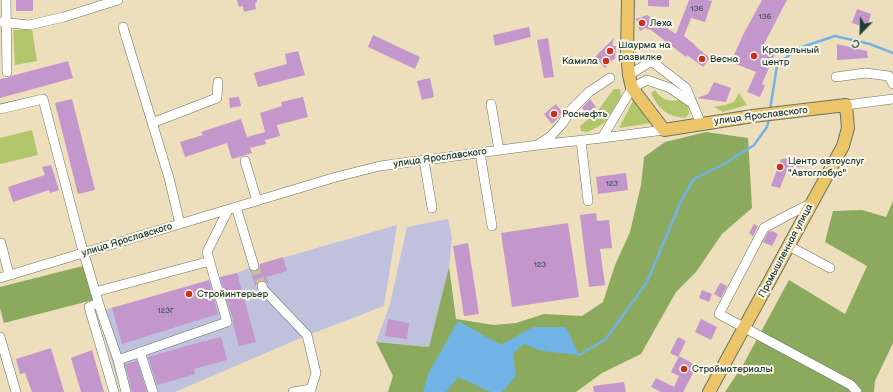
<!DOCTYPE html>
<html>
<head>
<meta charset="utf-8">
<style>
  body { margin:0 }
  #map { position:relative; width:893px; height:392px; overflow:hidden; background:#eddebc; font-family:"Balsamiq Sans",sans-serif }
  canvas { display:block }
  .north { position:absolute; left:841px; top:12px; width:40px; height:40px; -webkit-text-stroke:3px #fbf7ec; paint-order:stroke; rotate:203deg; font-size:11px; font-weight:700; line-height:16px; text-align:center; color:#1f3d34 }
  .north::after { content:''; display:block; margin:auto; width:14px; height:18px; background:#1f3d34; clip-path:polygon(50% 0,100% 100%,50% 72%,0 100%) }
</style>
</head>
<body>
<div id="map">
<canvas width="893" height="392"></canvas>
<div class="north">С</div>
</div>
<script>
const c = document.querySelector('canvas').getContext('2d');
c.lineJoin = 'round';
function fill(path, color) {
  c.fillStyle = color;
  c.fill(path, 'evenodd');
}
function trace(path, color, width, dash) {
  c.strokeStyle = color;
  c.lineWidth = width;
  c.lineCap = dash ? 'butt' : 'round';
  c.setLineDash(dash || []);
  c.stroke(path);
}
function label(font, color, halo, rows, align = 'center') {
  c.font = font + ' "Balsamiq Sans",sans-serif';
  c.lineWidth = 4;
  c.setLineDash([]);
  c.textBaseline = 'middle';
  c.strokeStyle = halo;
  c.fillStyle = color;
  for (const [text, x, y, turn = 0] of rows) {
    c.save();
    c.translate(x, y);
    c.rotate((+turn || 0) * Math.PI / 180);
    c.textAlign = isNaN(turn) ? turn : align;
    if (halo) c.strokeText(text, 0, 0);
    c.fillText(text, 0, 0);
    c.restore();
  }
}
fill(new Path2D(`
  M448 219 452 238 449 267 429 347 376 342 390 304 407 227Z
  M397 225 384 306 303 337 175 392H121L97 312 237 273 254 266Z`), '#c0c2dd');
fill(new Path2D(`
  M32 29 37 61 15 65 13 30Z
  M614 89H620L621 96 606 121 598 127 587 132 581 131 580 126 597 112 610 94Z
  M655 90C662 100 668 102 680 100L688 105 689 114 685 118C667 116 659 110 651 93Z
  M739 93 747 105 723 112 714 107 725 105 734 102Z
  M633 101H636L651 123 619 128Z
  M32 130 38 155 0 164V138Z`), '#b1c56a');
fill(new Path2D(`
  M706 132 748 138 752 208 722 234 696 272 676 292 641 354 602 373 576 392H388L393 376 376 342 429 347 449 267 456 319 494 325 516 323 544 314 582 316 603 302 615 265 630 232 641 185 644 157 665 142Z
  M893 201V343L875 381 874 392H725L743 365 789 280 845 314 867 266 825 242 833 211 862 210 886 217Z
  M83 266 93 300 4 323 0 308V287Z`), '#8caa5e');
fill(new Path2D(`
  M458 321 501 345 533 327H566L579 355 542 351 524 344 513 353 516 376 502 392H491L458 377 446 392H423L428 374Z`), '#72b3e6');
trace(new Path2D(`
  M770 110 777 66 796 49 835 36 870 44 893 53
  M579 355 605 340 647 282 682 199 694 179 724 164 754 145 767 127 769 119`), '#72b3e6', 2.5);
fill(new Path2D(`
  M16 0H33V11H16Z
  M237 0H257V2L255 3 256 9 244 12 243 6 239 7Z
  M648 0H669V7L648 6Z
  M689 0H708L712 1 705 22 691 18 684 36 695 45V46L710 58 703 67 687 55 686 57 651 30 645 28 640 31 636 19 647 15 676 34Z
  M762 0H787L764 44 777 49 762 84 765 86 760 97 747 92 756 72 731 62 743 35Z
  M857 9 871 14 867 28 852 23Z
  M529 27 531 37 495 46 493 35Z
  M373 35 420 57 415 69 368 47Z
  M548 38 554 77 544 78 537 40Z
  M614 38 612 46H616L615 58 605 68 595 57Z
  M837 44 867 51 868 58 837 60Z
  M298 51 305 75 258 87 254 73 287 64 285 54Z
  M68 61 73 78 0 98V79L5 78H7L11 76Z
  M430 78 434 97 422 100 417 81Z
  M714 82 731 88 726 102 697 98 708 94Z
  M239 97 241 106 230 108 229 98Z
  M303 97 308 117 277 125 280 136 265 140 266 144 250 148 252 153 232 159 227 143 185 157 180 142 203 135 201 132 241 119 247 137 265 132 260 113 282 106 281 102Z
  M72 99 95 190 78 194 55 103Z
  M590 99 596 107 586 114 582 108Z
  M556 104 562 112 559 117 552 124 544 114Z
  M809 157 807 166 788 168 780 188 771 186 781 159Z
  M51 165 59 190 50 193 49 190 13 202 8 187 45 175 42 167Z
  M626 173 628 190 598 194 596 177Z
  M596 213 597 221 609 220 612 248 600 249 605 285 589 287 580 215Z
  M568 223 579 297 512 307 501 233Z
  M754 224 758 226 753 236 749 233Z
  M772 231 778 234 772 246 763 242 768 232Z
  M468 243 479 314 464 316 453 246Z
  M283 257 287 271 266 277 269 284H268L264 280H260L257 282 256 287 250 270 253 272H256L260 268V264Z
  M237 273 256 342 239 346 233 324V320L220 277Z
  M209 280 218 314 122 344 112 308Z
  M720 283 727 286 721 298 714 294Z
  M702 290 712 294 709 302 699 298Z
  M388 319 409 323 407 339 385 336Z
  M701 319 717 327 711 340 695 332Z
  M221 337 227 360 194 369 195 374 157 385 148 357 190 345Z
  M678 337 686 341 678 357 670 353Z
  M51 348 64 392H32L25 373 20 374 16 359Z
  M92 350 104 392H81L71 358Z
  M679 356 697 366 683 392H684H661L651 387 656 378 674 387 679 376 671 372Z
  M137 361 147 392H132L125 364Z
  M624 382 626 392H594L593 386Z`), '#c396cc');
trace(new Path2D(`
  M254 266 262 286`), '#c4bea1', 9, [9, 4.5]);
const minor = new Path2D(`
  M6 0 7 72
  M0 22 29 25 64 17 118 0
  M123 27 169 178 180 224
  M629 75 650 62 654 63 686 88 701 124
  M836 77 865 73 889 76 893 84
  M491 104 499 150
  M846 105 893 99
  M0 109 43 99 81 244 101 311 118 360 126 392
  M152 123 217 98 218 82
  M602 138 632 88 647 80 670 88 692 103
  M581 141 588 201
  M539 144 551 136 562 124 571 110 589 92 610 78
  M480 153 492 226
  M424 160 432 208
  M245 161 257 201
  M812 203 788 215 764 228 719 314 851 385 857 392
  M236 207 254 266
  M0 244 1 243 9 275
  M789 246 830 268
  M0 278 336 177 380 166 538 145 602 138 664 130
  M262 286 263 289 307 335 316 373 311 389V392
  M95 292 210 261
  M98 303 89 307 114 392
  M0 337 16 392
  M140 352 153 392
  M118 360 227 322 207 252 228 210
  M293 392 311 389`);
const major = new Path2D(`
  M628 0 627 52 629 75 632 88 664 130 753 116 846 105 848 128 843 146 709 392`);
trace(minor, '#677564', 10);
trace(major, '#677564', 14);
trace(minor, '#fff', 9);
trace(major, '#ecc569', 12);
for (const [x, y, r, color] of [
  [642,23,4,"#c8321e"],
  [610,51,4,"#c8321e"],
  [754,56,4,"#c8321e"],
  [702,59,4,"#c8321e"],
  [606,61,4,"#c8321e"],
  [554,114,4,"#c8321e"],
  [780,167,4,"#c8321e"],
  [189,294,4,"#c8321e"],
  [684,369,4,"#c8321e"]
]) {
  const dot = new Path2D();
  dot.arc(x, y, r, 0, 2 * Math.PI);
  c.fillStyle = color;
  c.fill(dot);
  trace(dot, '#fbf7ec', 1.5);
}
label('8px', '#48535a', null, [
  ["136",697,9],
  ["136",765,17],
  ["123",612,184],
  ["123",540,265],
  ["123Г",166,311]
]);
label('10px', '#1f3d34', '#fbf7ec', [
  ["Леха",650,23],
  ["Шаурма на",618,45],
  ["развилке",618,57],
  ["Кровельный",762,50],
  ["центр",762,62],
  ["Весна",710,59],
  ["Камила",598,61,"right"],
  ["Роснефть",562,114],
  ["Центр автоуслуг",788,161],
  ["\"Автоглобус\"",788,173],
  ["Стройинтерьер",197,294],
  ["Стройматериалы",692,369]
], 'left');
label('10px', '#1f3d34', '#fbf7ec', [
  ["улица Ярославского",761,116,-7],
  ["улица Ярославского",440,158,-8],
  ["улица Ярославского",127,240,-17],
  ["Промышленная улица",786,251,-62]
]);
</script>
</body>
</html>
